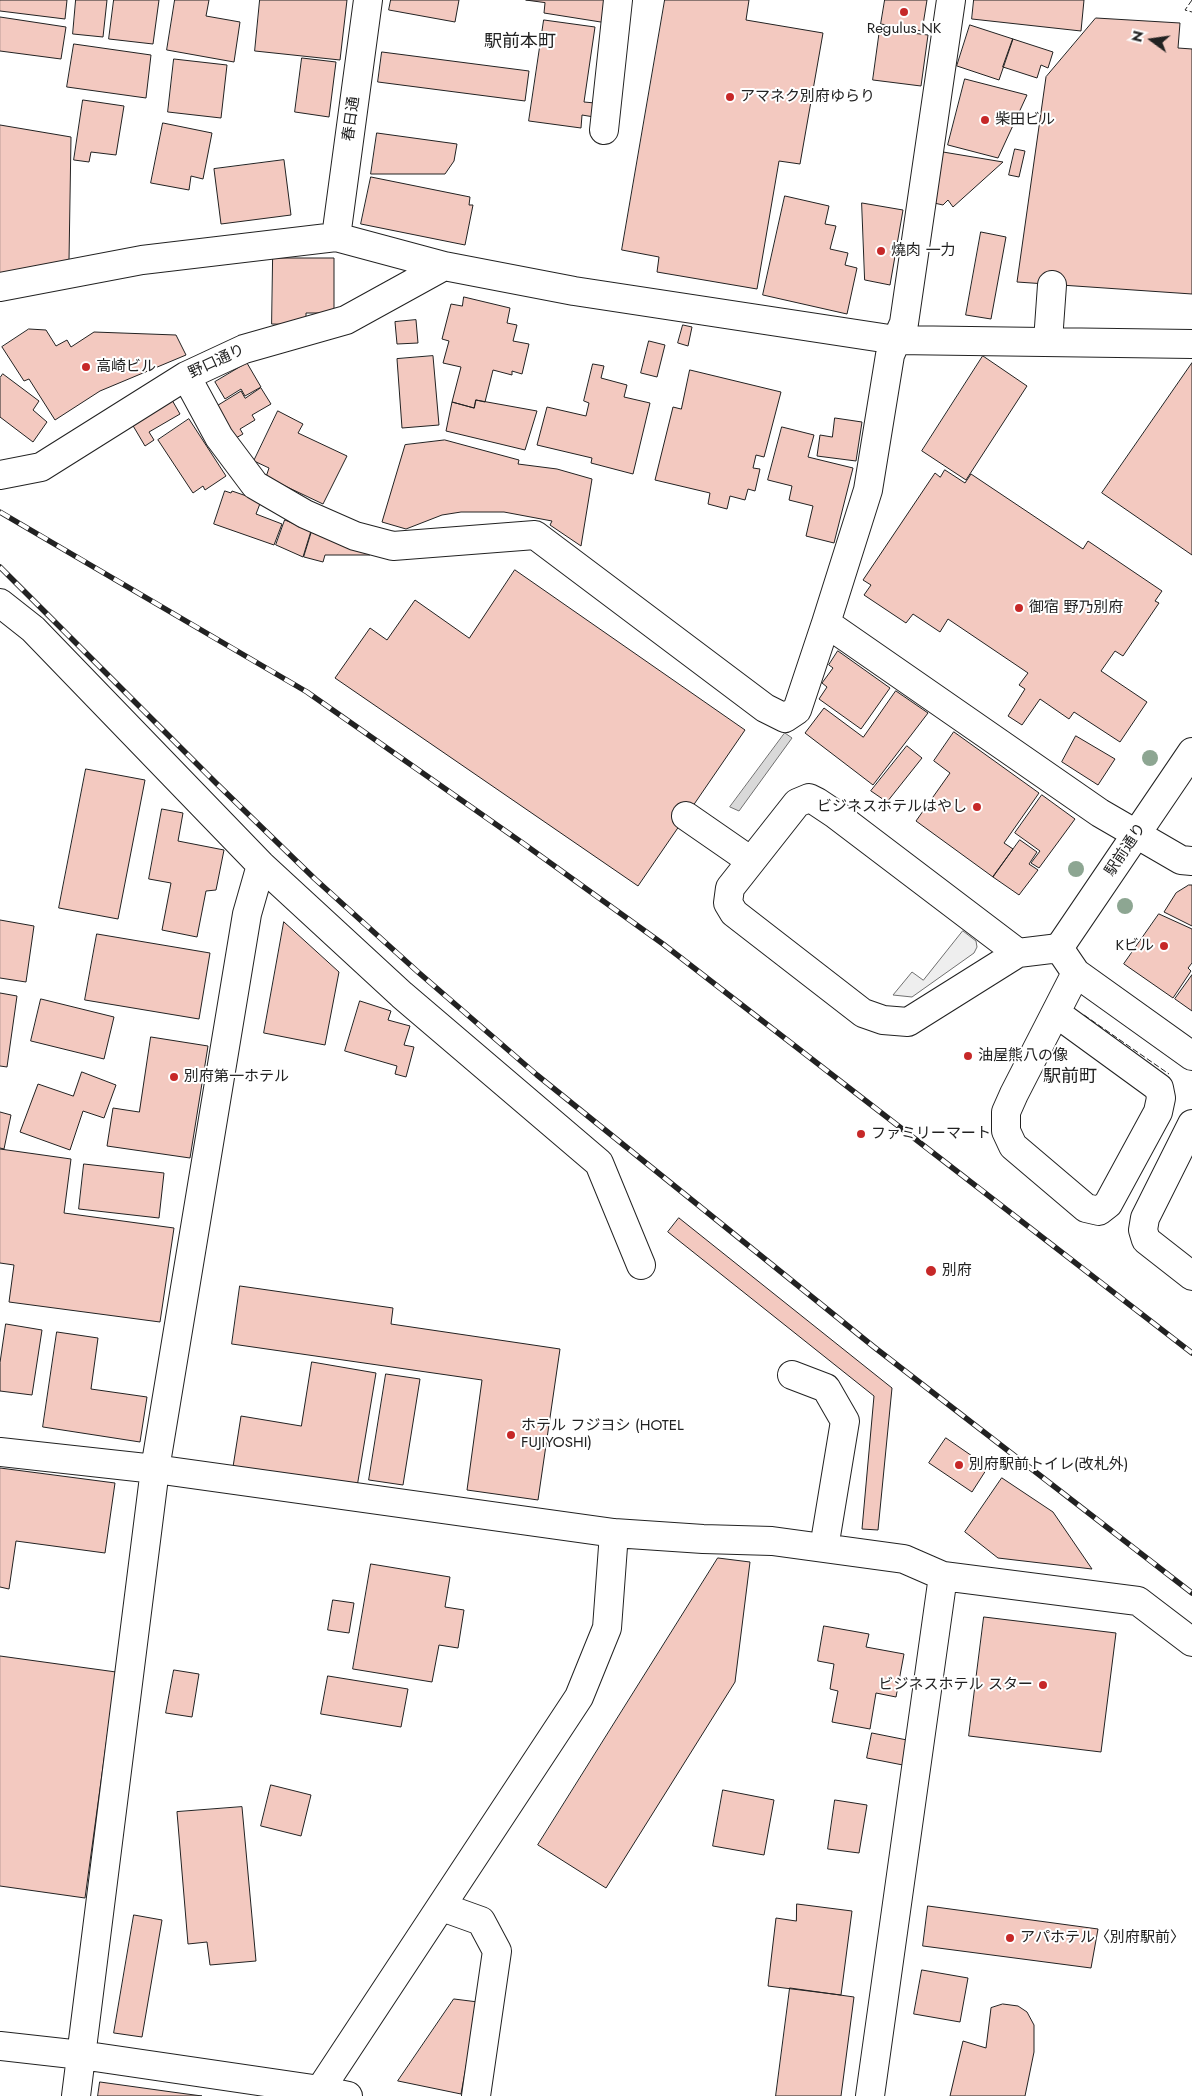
<!DOCTYPE html>
<html>
<head>
<meta charset="utf-8">
<style>
  body { margin:0 }
  #map { position:relative; width:1192px; height:2096px; overflow:hidden; background:#fff; font-family:Jost,sans-serif }
  canvas { display:block }
  .north { position:absolute; left:1127px; top:15px; width:50px; height:50px; -webkit-text-stroke:4px #fff; paint-order:stroke; rotate:284deg; font-size:14px; font-weight:700; line-height:20px; text-align:center; color:#222 }
  .north::after { content:''; display:block; margin:auto; width:18px; height:22px; background:#222; clip-path:polygon(50% 0,100% 100%,50% 72%,0 100%) }
</style>
</head>
<body>
<div id="map">
<canvas width="1192" height="2096"></canvas>
<div class="north">N</div>
</div>
<script>
const c = document.querySelector('canvas').getContext('2d');
c.lineJoin = 'round';
function fill(path, color) {
  c.fillStyle = color;
  c.fill(path, 'evenodd');
}
function trace(path, color, width, dash) {
  c.strokeStyle = color;
  c.lineWidth = width;
  c.lineCap = dash ? 'butt' : 'round';
  c.setLineDash(dash || []);
  c.stroke(path);
}
function label(font, color, halo, rows, align = 'center') {
  c.font = font + ' Jost,"Noto Sans JP",sans-serif';
  c.lineWidth = 4;
  c.setLineDash([]);
  c.textBaseline = 'middle';
  c.strokeStyle = halo;
  c.fillStyle = color;
  for (const [text, x, y, turn = 0] of rows) {
    c.save();
    c.translate(x, y);
    c.rotate((+turn || 0) * Math.PI / 180);
    c.textAlign = isNaN(turn) ? turn : align;
    if (halo) c.strokeText(text, 0, 0);
    c.fillText(text, 0, 0);
    c.restore();
  }
}
const green = new Path2D(`
  M963 931 976 941 977 947 974 953 912 997 893 995 912 972 923 980Z`);
fill(green, '#eee');
trace(green, '#6f6f6f', 1);
const water = new Path2D(`
  M785 733 792 738 739 811 730 807Z`);
fill(water, '#d9d9d9');
trace(water, '#6f6f6f', 1);
const building = new Path2D(`
  M0 0H67L65 19 0 11Z
  M76 0H107L103 37 73 34Z
  M114 0H159L153 44 109 39Z
  M175 0H209L206 16 240 22 234 62 167 50Z
  M260 0H347L340 60 255 51Z
  M391 0H459L455 22 389 10Z
  M526 0H611L607 23 544 13 545 3Z
  M665 0H749L746 20 823 33 800 164 779 161 757 289 657 272 659 257 622 250Z
  M885 0H927L922 31 881 24Z
  M974 0H1084L1081 31 972 19Z
  M0 17 66 27 61 59 0 51Z
  M1096 18 1180 23 1178 48 1192 49V294L1017 282 1046 77Z
  M544 20 595 27 584 102 595 103 594 117 582 115 581 128 529 121Z
  M970 25 1013 39 999 80 957 66Z
  M880 29 928 35 921 86 873 80Z
  M1013 39 1053 52 1048 68 1041 65 1037 78 1003 67Z
  M74 44 151 55 146 98 67 87Z
  M382 52 529 71 525 101 378 82Z
  M302 58 336 62 329 117 295 112Z
  M174 59 227 65 221 118 168 112Z
  M965 79 1027 95 998 158 948 145Z
  M83 100 124 106 116 155 91 152 89 162 74 160Z
  M163 123 212 133 203 179 191 176 189 190 151 183Z
  M0 125 71 137 69 260 0 276Z
  M377 133 457 144 454 161 445 174H371Z
  M1015 149 1025 151 1019 177 1009 175Z
  M943 152 1003 162 953 207 948 200 943 205 934 203Z
  M284 160 291 215 221 224 214 169Z
  M371 177 470 197 469 205H473L465 245 361 224Z
  M785 196 829 206 825 224 836 226 830 249 848 253 845 265 857 268 847 314 763 295Z
  M862 203 903 210 890 285 865 280Z
  M981 232 1006 237 991 319 966 315Z
  M273 258H334V313H306V325L272 324Z
  M464 297 510 308 507 323 517 325 513 341 529 344 522 374 512 371V375L493 370 485 402 476 400 474 408 452 402 461 367 443 363 449 341 442 339 451 304 462 306Z
  M416 320 418 343 397 344 395 322Z
  M683 325 692 327 688 346 678 343Z
  M29 329 46 330 56 346 67 340 71 347 94 332 176 335 186 355 100 391 55 420 29 379 24 381 2 347Z
  M649 341 665 345 657 377 641 373Z
  M433 356 439 425 402 428 397 359Z
  M983 356 1027 386 966 480 922 451Z
  M247 363 261 387 245 396 241 389 225 399 215 382Z
  M1192 363V555L1102 493Z
  M593 364 604 366 601 378 627 385 624 397 650 403 633 474 591 463 592 458 537 445 547 407 586 416 589 403 584 401Z
  M690 370 781 392 764 457 756 455 753 468 760 469 755 491 748 489 745 500 730 496 727 509 708 504 710 493 655 480 673 407 681 409Z
  M3 374 39 401 33 410 47 422 33 442 0 417V378Z
  M261 388 271 404 252 415 255 420 240 429 243 434 234 439 215 407 241 391 245 398Z
  M172 400 180 414 149 432 154 440 145 446 132 424Z
  M476 400 537 411 525 450 446 431 452 402 474 408Z
  M278 411 303 424 298 433 347 456 323 504 266 477 269 468 254 461Z
  M835 418 862 422 856 461 817 456 820 435 832 437Z
  M189 419 226 476 205 490 203 486 193 493 158 440Z
  M782 427 814 435 808 457 853 468 834 543 806 536 813 506 789 500 792 486 768 480Z
  M445 440 519 460 518 464 557 469 592 479 581 546 550 525 552 521 504 512H461L442 515 406 529 382 522 405 445Z
  M945 470 965 483 971 474 1083 549 1088 541 1162 591 1155 601 1159 603 1123 656 1115 651 1101 671 1147 702 1120 742 1074 712 1069 719 1040 699 1022 725 1008 716 1025 689 1019 685 1028 673 948 619 940 632 913 614 906 623 864 595 871 585 863 580 935 473 940 477Z
  M225 491 231 493 232 491 261 501 256 514 282 524 274 545 214 524Z
  M285 520 311 531 303 557 276 545Z
  M312 531 371 548 370 555H325L323 562 304 557Z
  M515 570 745 730 638 886 335 678 370 628 387 640 415 600 469 638Z
  M838 651 890 688 861 729 819 699 827 687 822 683 833 668 829 665Z
  M896 691 928 713 873 785 805 733 824 708 863 737Z
  M954 732 1039 793 1004 843 1013 849 993 877 916 821 950 773 934 761Z
  M1076 736 1115 759 1098 785 1062 762Z
  M907 746 922 758 887 802 871 791Z
  M86 769 145 780 118 919 59 908Z
  M1042 795 1075 819 1039 868 1031 863 1040 851 1015 833Z
  M162 809 183 813 178 841 224 850 216 890 206 891 197 937 162 930 171 883 149 879Z
  M1020 840 1037 852 1029 864 1038 870 1019 895 993 877Z
  M1189 885H1192V926L1164 912 1176 893Z
  M1159 914 1192 929V963L1188 968 1191 971 1173 998 1124 964Z
  M0 920 34 926 26 982 0 978Z
  M284 922 339 972 325 1045 264 1033Z
  M97 934 210 953 199 1019 85 1000Z
  M1192 975V1011L1175 999Z
  M0 993 17 996 7 1067 0 1066Z
  M41 999 114 1017 104 1059 31 1041Z
  M360 1001 391 1011 388 1020 410 1026 404 1045 414 1047 406 1077 395 1074 397 1066 345 1051Z
  M151 1037 208 1046 190 1158 107 1146 113 1108 139 1112Z
  M82 1072 116 1085 104 1118 83 1111 70 1150 20 1132 38 1084 73 1096Z
  M0 1112 11 1115 4 1149 0 1148Z
  M0 1149 71 1159 64 1213 174 1228 160 1322 9 1302 14 1265 0 1263Z
  M84 1164 164 1173 159 1218 79 1209Z
  M679 1218 892 1388 878 1530 862 1529 874 1396 668 1232Z
  M240 1286 393 1308 391 1324 560 1349 538 1500 467 1490 482 1380 232 1344Z
  M6 1324 42 1330 32 1395 0 1391V1363Z
  M57 1332 98 1338 91 1389 147 1397 140 1442 43 1427Z
  M312 1362 376 1373 357 1487 233 1467 241 1416 301 1426Z
  M386 1374 420 1379 403 1485 369 1480Z
  M946 1438 988 1467 972 1492 929 1463Z
  M0 1468 115 1483 105 1553 16 1541 9 1589 0 1587Z
  M1002 1478 1053 1512 1092 1569 998 1558 965 1532Z
  M718 1558 750 1562 735 1682 606 1888 538 1845Z
  M371 1564 450 1577 445 1607 464 1610 458 1648 439 1645 432 1682 353 1669Z
  M333 1600 354 1603 349 1633 328 1630Z
  M984 1617 1116 1633 1101 1752 969 1736Z
  M824 1626 869 1634 866 1647 904 1654 896 1697 876 1693 870 1729 832 1722 838 1691 830 1689 834 1664 818 1661Z
  M0 1656 116 1672 85 1898 0 1886Z
  M174 1670 199 1674 192 1717 166 1713Z
  M328 1676 408 1689 401 1727 321 1714Z
  M872 1733 912 1741 908 1766 867 1758Z
  M271 1785 311 1795 301 1836 261 1826Z
  M723 1790 774 1800 764 1855 713 1846Z
  M835 1800 867 1805 859 1853 828 1849Z
  M242 1807 256 1961 210 1965 207 1942 188 1944 177 1812Z
  M797 1904 852 1911 841 1995 768 1986 776 1918 796 1921Z
  M928 1906 1098 1929 1091 1968 923 1946Z
  M134 1915 162 1920 142 2037 114 2033Z
  M922 1970 968 1978 960 2022 914 2014Z
  M790 1988 854 1997 841 2096H776Z
  M454 1999 478 2002 461 2094 398 2081Z
  M1003 2004 1018 2006 1027 2012 1034 2025V2052L1025 2096H950L963 2041 986 2048 991 2008Z
  M100 2082 172 2092 202 2096H98Z`);
fill(building, '#f3c9c0');
trace(building, '#222', 1);
const minor = new Path2D(`
  M951 0 904 323 890 355 868 490 826 623 1100 813 1181 860 1192 861
  M604 130 618 0
  M336 237 368 0
  M0 287 142 260 336 237 444 266 574 291 896 340 1192 344
  M1048 341 1052 285
  M186 376 219 437 255 485 305 514 355 536 393 546 535 535 765 708 785 718 797 710 826 623
  M0 475 41 467 186 376 244 349 346 320 444 266
  M0 603 33 629 261 865 402 995 599 1163 641 1265
  M686 816 751 861
  M1018 953 835 814 817 802 809 798 797 803 730 888 728 903 734 913 863 1013 883 1020 908 1022 1018 953 1059 948 1076 973 1192 1056
  M1056 1013 1159 1088 1161 1098 1158 1112 1108 1204 1099 1211 1086 1208 1013 1146 1006 1131V1112L1014 1094 1076 973
  M1192 1124 1145 1218 1143 1230 1146 1240 1192 1276
  M792 1375 826 1388 845 1421 824 1548
  M0 1452 155 1469 614 1533 703 1539 772 1541 904 1559 943 1576 1138 1601 1192 1642
  M442 1907 481 1921 497 1951 476 2096
  M0 2046 81 2055 320 2090 348 2096
  M76 2096 155 1469 247 914 261 865
  M316 2096 579 1697 607 1628 614 1533
  M870 2096 943 1576`);
const major = new Path2D(`
  M1059 948 1192 752`);
trace(minor, '#222', 30);
trace(major, '#222', 30);
trace(minor, '#fff', 28);
trace(major, '#fff', 28);
const rail = new Path2D(`
  M0 512 307 692 524 844 663 944 1192 1353
  M0 567 216 783 315 879 418 972 537 1075 874 1347 1192 1593`);
trace(rail, '#222', 5.5);
trace(rail, '#fff', 4, [11]);
trace(new Path2D(`
  M1192 0 1185 10 1192 12
  M1084 1015 1169 1074`), '#222', 1, [6, 2.5]);
c.fillStyle = '#8da692';
for (const [x, y] of [
  [1150,758],
  [1076,869],
  [1125,906]
]) {
  c.beginPath();
  c.arc(x, y, 8, 0, 2 * Math.PI);
  c.fill();
}
for (const [x, y, r, color] of [
  [904,12,5,"#c62828"],
  [730,97,5,"#c62828"],
  [985,120,5,"#c62828"],
  [881,251,5,"#c62828"],
  [86,367,5,"#c62828"],
  [1019,608,5,"#c62828"],
  [977,807,5,"#c62828"],
  [1164,946,5,"#c62828"],
  [968,1056,5,"#c62828"],
  [174,1077,5,"#c62828"],
  [861,1134,5,"#c62828"],
  [931,1271,6,"#c62828"],
  [511,1435,5,"#c62828"],
  [959,1465,5,"#c62828"],
  [1043,1685,5,"#c62828"],
  [1010,1938,5,"#c62828"]
]) {
  const dot = new Path2D();
  dot.arc(x, y, r, 0, 2 * Math.PI);
  c.fillStyle = color;
  c.fill(dot);
  trace(dot, '#fff', 2);
}
label('15px', '#222', '#fff', [
  ["Regulus NK",904,29,"center"],
  ["アマネク別府ゆらり",740,97],
  ["柴田ビル",995,120],
  ["燒肉 一力",891,251],
  ["高崎ビル",96,367],
  ["御宿 野乃別府",1029,608],
  ["ビジネスホテルはやし",967,807,"right"],
  ["Kビル",1154,946,"right"],
  ["油屋熊八の像",978,1056],
  ["別府第一ホテル",184,1077],
  ["ファミリーマート",871,1134],
  ["別府",942,1271],
  ["ホテル フジヨシ (HOTEL",521,1426],
  ["FUJIYOSHI)",521,1443],
  ["別府駅前トイレ(改札外)",969,1465],
  ["ビジネスホテル スター",1033,1685,"right"],
  ["アパホテル〈別府駅前〉",1020,1938]
], 'left');
label('15px', '#222', '#fff', [
  ["春日通",352,119,-82],
  ["野口通り",217,362,-25],
  ["駅前通り",1126,850,-56]
]);
label('18px', '#222', '#fff', [
  ["駅前本町",520,43],
  ["駅前町",1070,1078]
]);
</script>
</body>
</html>
